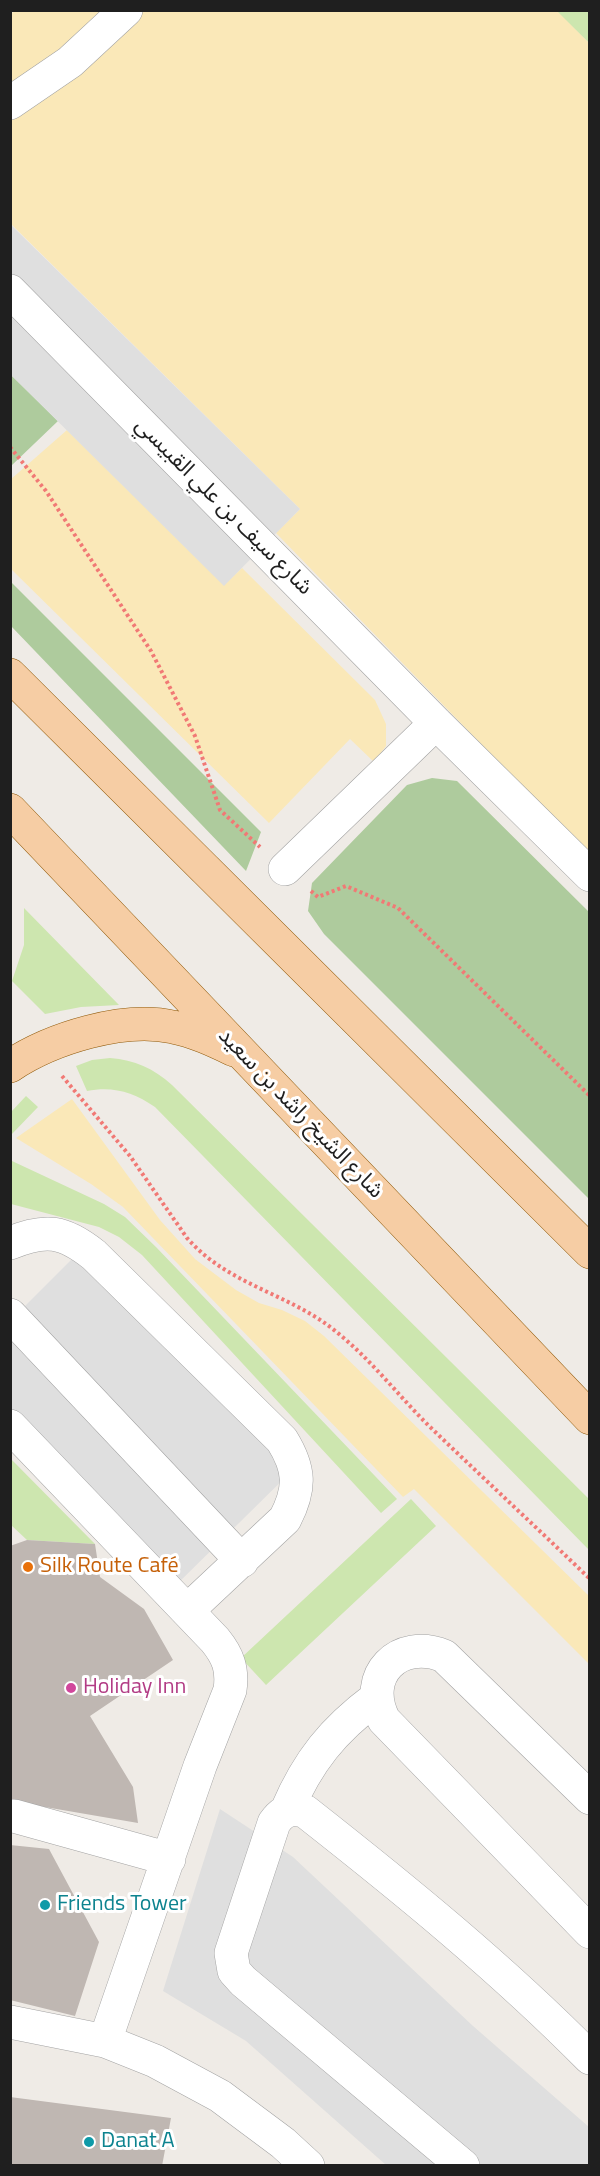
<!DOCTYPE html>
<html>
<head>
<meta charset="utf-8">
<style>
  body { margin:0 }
  #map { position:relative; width:600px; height:2176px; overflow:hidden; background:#efebe6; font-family:"Titillium Web",sans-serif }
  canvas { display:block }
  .frame { position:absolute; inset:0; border:12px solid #1f1f1f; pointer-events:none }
</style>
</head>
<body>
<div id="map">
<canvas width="600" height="2176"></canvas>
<div class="frame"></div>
</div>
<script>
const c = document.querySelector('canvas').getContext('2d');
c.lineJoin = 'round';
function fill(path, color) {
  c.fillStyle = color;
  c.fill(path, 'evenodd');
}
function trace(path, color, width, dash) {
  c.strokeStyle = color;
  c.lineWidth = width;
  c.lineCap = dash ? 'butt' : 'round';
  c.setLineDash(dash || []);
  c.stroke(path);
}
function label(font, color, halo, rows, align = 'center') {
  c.font = font + ' "Titillium Web","Noto Sans Arabic",sans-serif';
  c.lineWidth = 6;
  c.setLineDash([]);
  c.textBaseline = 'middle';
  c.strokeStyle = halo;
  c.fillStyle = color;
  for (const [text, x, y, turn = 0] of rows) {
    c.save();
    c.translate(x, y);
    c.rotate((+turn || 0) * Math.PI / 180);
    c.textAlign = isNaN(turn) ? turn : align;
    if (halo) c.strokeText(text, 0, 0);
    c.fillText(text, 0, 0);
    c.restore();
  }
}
fill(new Path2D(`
  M556 11H589V43Z
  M24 908 119 1005 81 1007 45 1014 12 981 24 945Z
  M110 1058C135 1060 153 1068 172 1085L589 1499V1550L155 1107C133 1092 113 1086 87 1091L76 1066 92 1060Z
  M26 1096 38 1107 11 1135V1112Z
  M12 1161 104 1204 125 1217 156 1247 397 1499 381 1513 142 1255 119 1237 99 1227 11 1204Z
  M10 1458 95 1544 27 1540 11 1525Z
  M411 1499 436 1526 266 1685 241 1658Z`), '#cde6af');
fill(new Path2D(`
  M11 375 58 421 11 466Z
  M11 582 261 832 246 871 11 626Z
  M432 778 457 781 589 912V1199L324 934 308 911 312 883 407 785Z`), '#aecb9d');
fill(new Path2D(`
  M15 10H556L589 43V855L276 533 300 509 11 224 10 15Z
  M67 430 224 585 242 568 375 700 386 724V746L374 762 350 739 269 823 11 569 10 480Z
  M72 1099 160 1220 195 1259 236 1290 259 1303 282 1310 305 1321 324 1336 589 1596V1664L414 1489 403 1497 123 1207 91 1184 16 1138Z`), '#fae8b8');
fill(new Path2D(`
  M10 224 300 509 224 586 11 375Z
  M88 1243 307 1456 170 1591 11 1429V1320Z
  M220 1809 293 1857 473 2026 589 2127V2165H386L246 2041 163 1991Z`), '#dfdfdf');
fill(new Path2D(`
  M27 1540 95 1544 100 1577 144 1609 173 1660 90 1716 133 1787 138 1823 10 1801V1546Z
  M10 1845 49 1849 99 1942 75 2016 10 2000Z
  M10 2097 171 2118 162 2166H10Z`), '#bfb7b2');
const minor = new Path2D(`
  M10 103 70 62 126 10
  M10 291 436 723 590 875
  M285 869 436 723
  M10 1243C46 1228 64 1231 94 1255L282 1440C300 1469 301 1488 285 1519L188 1610
  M10 1315 242 1561
  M10 1426 215 1640C228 1656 233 1669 230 1690L200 1766 105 2041
  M590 1798 444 1656C399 1638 361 1675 384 1720L590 1932
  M287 1810C308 1761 333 1730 376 1698
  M14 1816 169 1859
  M10 2022 105 2041 155 2061 220 2096 283 2143 308 2166
  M463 2166 243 1981 234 1971 231 1953 274 1823C282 1811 291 1807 306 1812 404 1889 501 1968 590 2058`);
const major = new Path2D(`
  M10 675 590 1252
  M10 810 590 1418
  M10 1066C52 1038 124 1016 173 1027 194 1031 215 1041 234 1050`);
trace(minor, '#a3a3a3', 34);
trace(major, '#905a0a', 34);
trace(new Path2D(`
  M10 447 46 491 151 651 195 736 220 810 260 847
  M311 891 318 897 346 886 398 908 590 1096
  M62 1076 130 1156 187 1238C230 1287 291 1293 339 1334 371 1360 399 1396 428 1425 482 1477 536 1527 590 1579`), '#f17975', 4, [3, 3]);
trace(minor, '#fff', 33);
trace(major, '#f6cda4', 33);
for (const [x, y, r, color] of [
  [28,1567,6,"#e8710a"],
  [71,1688,6,"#d1479c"],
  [45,1905,6,"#0f9aa8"],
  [89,2142,6,"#0f9aa8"]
]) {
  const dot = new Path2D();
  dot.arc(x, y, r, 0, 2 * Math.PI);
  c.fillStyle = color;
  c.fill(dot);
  trace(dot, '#fff', 2);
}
label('22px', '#1f1f1f', '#fff', [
  ["شارع سيف بن علي القبيسي",223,507,45],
  ["شارع الشيخ راشد بن سعيد",300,1114,46]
]);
label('22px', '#c56008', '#fff', [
  ["Silk Route Café",40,1567]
], 'left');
label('22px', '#b23c85', '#fff', [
  ["Holiday Inn",83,1688]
], 'left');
label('22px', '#0d838f', '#fff', [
  ["Friends Tower",57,1905],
  ["Danat A",101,2142]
], 'left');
</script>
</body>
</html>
